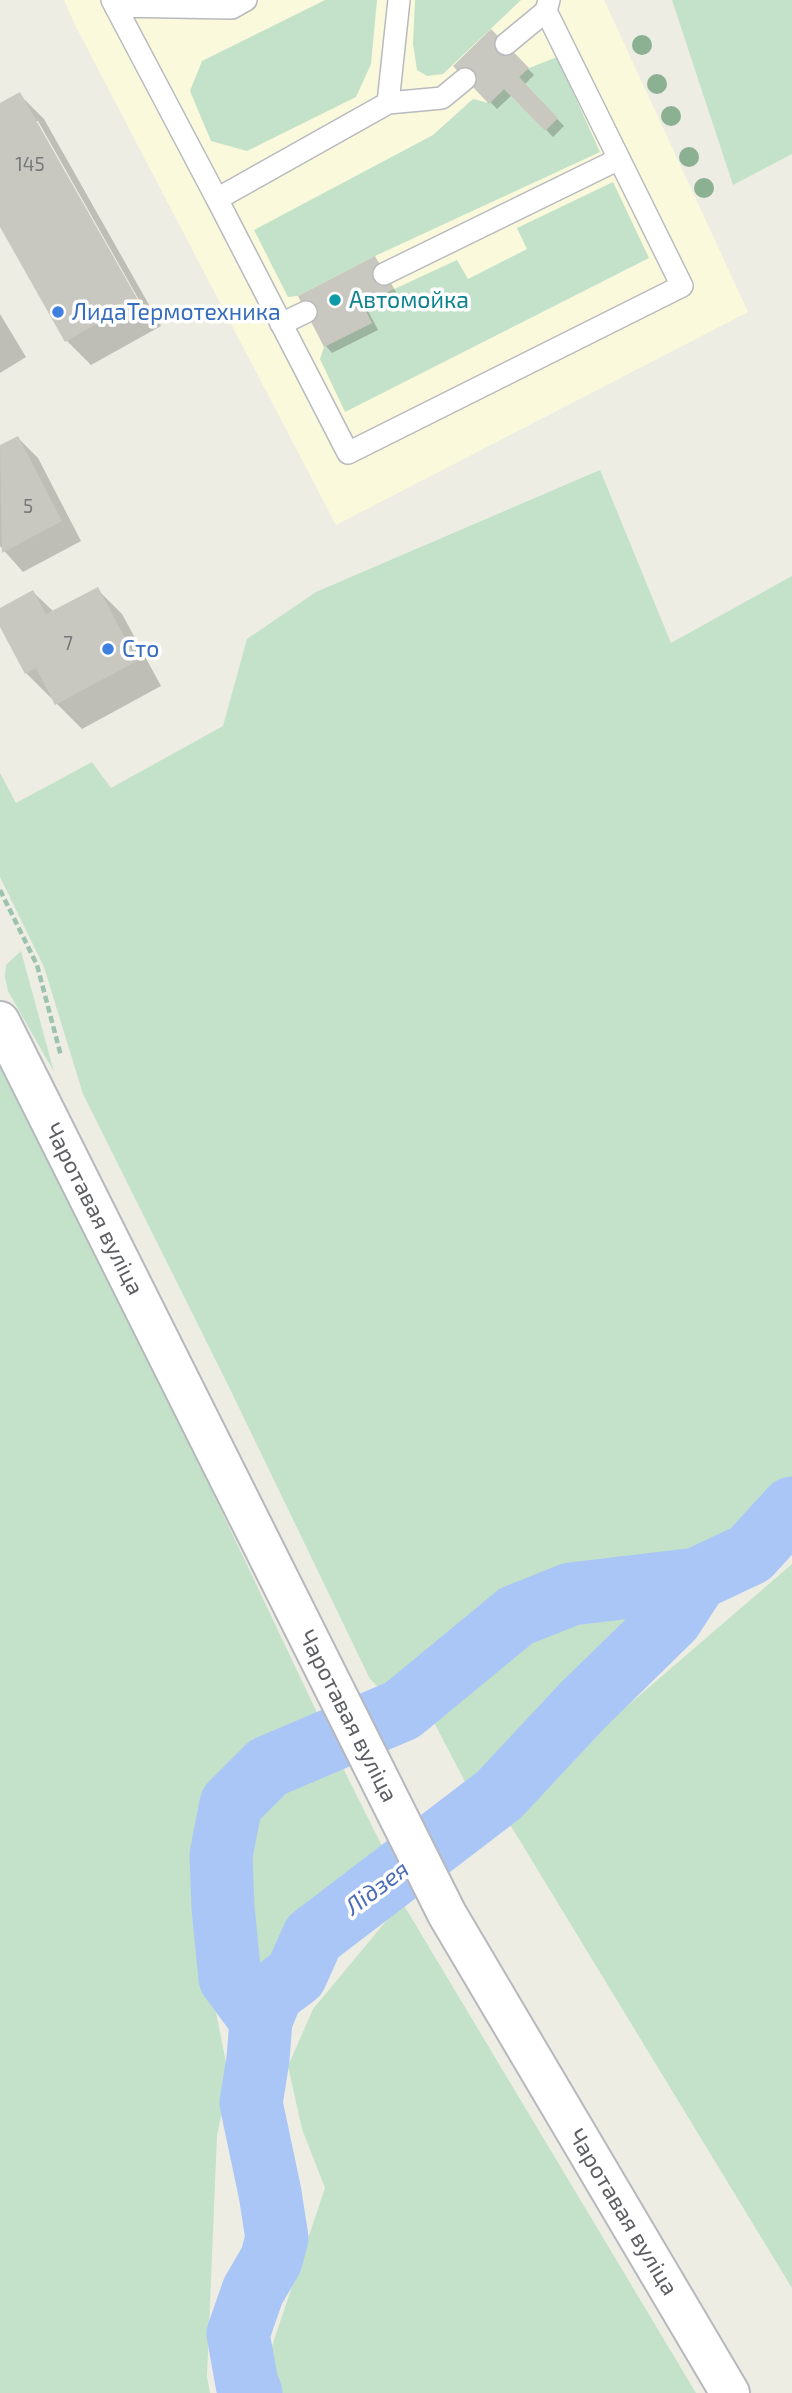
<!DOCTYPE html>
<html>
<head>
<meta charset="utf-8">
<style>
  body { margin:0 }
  canvas { display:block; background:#edede4 }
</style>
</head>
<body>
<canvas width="792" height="2393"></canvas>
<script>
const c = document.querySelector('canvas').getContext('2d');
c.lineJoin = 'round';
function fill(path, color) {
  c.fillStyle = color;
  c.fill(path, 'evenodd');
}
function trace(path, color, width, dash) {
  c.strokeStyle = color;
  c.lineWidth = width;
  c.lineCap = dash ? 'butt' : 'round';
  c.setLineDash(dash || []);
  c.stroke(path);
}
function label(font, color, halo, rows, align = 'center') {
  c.font = font + ' "Exo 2",sans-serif';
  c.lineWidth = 7;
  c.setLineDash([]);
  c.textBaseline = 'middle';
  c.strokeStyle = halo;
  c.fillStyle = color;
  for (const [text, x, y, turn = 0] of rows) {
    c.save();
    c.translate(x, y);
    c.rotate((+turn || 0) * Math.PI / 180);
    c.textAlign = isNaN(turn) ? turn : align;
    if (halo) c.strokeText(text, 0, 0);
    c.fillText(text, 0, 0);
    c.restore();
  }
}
fill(new Path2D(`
  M64 0H604L748 312 336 525 75 25Z`), '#faf9db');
fill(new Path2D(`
  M325 0H377L371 64 356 97 247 151 211 141 190 91 202 61Z
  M415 0H521L443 74 427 76 417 70 413 44Z
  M672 0H792V154L733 185Z
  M557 57 600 152 375 256 298 296 288 297 254 230 433 135 473 99 489 103 504 89 545 131 558 118 519 77 529 68Z
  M613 182 649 258 345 412 320 359 324 347 372 323 362 304 457 260 468 279 527 249 517 228Z
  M600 470 671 643 792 576V1491L741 1541 695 1565 514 1591 418 1667 390 1699 370 1679 230 1389 83 1094 44 967 0 877V773L16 803 92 762 111 788 223 726 247 639 316 592Z
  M21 951 54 1072 8 991 5 977 6 965Z
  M0 1067 121 1299 320 1719 274 1734 234 1772 204 1810 205 1908 214 2002 229 2078 217 2135 207 2376 210 2393H0Z
  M792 1564V2288L503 1813Z
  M619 1606 661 1614 473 1797 428 1711 534 1638Z
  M336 1754 390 1862 306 1933 289 1968 268 1989 259 2005 240 1972 232 1853 241 1806 276 1777Z
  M402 1902 696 2393H280L271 2349 325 2188 302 2129 288 2066 313 2009Z`), '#c3e2c9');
fill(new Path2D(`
  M491 31 534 75 524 85 564 126 553 137 512 95 497 109 455 66Z
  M19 94 44 119 161 326 91 365 66 340 0 223V105ZM34 121H38L143 307 140 309Z
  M375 258 381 265 398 296 368 311 378 330 332 353 326 346Z
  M0 314 26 357 0 373Z
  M18 438 38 458 81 541 23 572 0 546V447Z
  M97 589 122 614 161 686 82 729 57 704 53 697 51 698 26 673 0 623V610L33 592 54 612Z`), '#0003');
trace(new Path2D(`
  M261 2020 230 1978 223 1908 221 1855 231 1804 268 1767 402 1710 516 1616 571 1594 697 1579
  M251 2393 247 2384 238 2334 253 2291 271 2260 277 2238 270 2193 251 2103 258 2059 261 2020 272 1993 296 1975 313 1937 499 1795 583 1705 671 1619 697 1579 750 1554 792 1508`), '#aac6f6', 63);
fill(new Path2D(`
  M491 29 529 68 519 77 558 118 545 131 504 89 489 104 453 66Z
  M20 92 138 300 65 342 0 227V103Z
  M375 256 392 289 362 304 372 323 324 347 298 296Z
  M18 436 62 521 2 553 0 445Z
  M98 587 137 661 55 705 36 668 25 674 0 627V608L33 590 46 614Z`), '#c8c7c0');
const lane = new Path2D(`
  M112 0 217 199 388 103 442 98 465 79
  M115 6 232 8 246 0
  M506 44 546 11 549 0
  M388 103 399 0
  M217 199 348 453 682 286 546 11
  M384 274 619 159
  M281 324 306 312`);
const secondary = new Path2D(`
  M0 1021 447 1914 730 2393`);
trace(lane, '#b9babf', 24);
trace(secondary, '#b7b8be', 42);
trace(new Path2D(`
  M0 890 37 965 61 1056`), '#9cc3af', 4.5, [7, 3.5]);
trace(lane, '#fff', 21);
trace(secondary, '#fff', 38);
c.fillStyle = '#8cb192';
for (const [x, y] of [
  [642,45],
  [657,84],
  [671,116],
  [689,157],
  [704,188]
]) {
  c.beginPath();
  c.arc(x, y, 10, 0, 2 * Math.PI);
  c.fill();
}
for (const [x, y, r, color] of [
  [335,300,7,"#0f9aa8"],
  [58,312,7,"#3f7fe0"],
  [108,649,7,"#3f7fe0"]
]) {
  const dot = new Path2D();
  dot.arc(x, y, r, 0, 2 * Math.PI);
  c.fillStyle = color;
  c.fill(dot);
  trace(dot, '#fff', 2.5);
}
label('19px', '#77787a', null, [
  ["145",30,165],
  ["5",28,507],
  ["7",68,644]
]);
label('23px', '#0d838f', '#fff', [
  ["Автомойка",349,300]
], 'left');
label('23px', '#366cbe', '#fff', [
  ["ЛидаТермотехника",72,312],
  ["Сто",122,649]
], 'left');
label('23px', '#5c5e63', '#fff', [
  ["Чаротавая вуліца",94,1209,63],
  ["Чаротавая вуліца",348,1716,63],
  ["Чаротавая вуліца",623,2212,59]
]);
label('italic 24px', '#4f6db7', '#fff', [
  ["Лідзея",377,1888,-37]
]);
</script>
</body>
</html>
